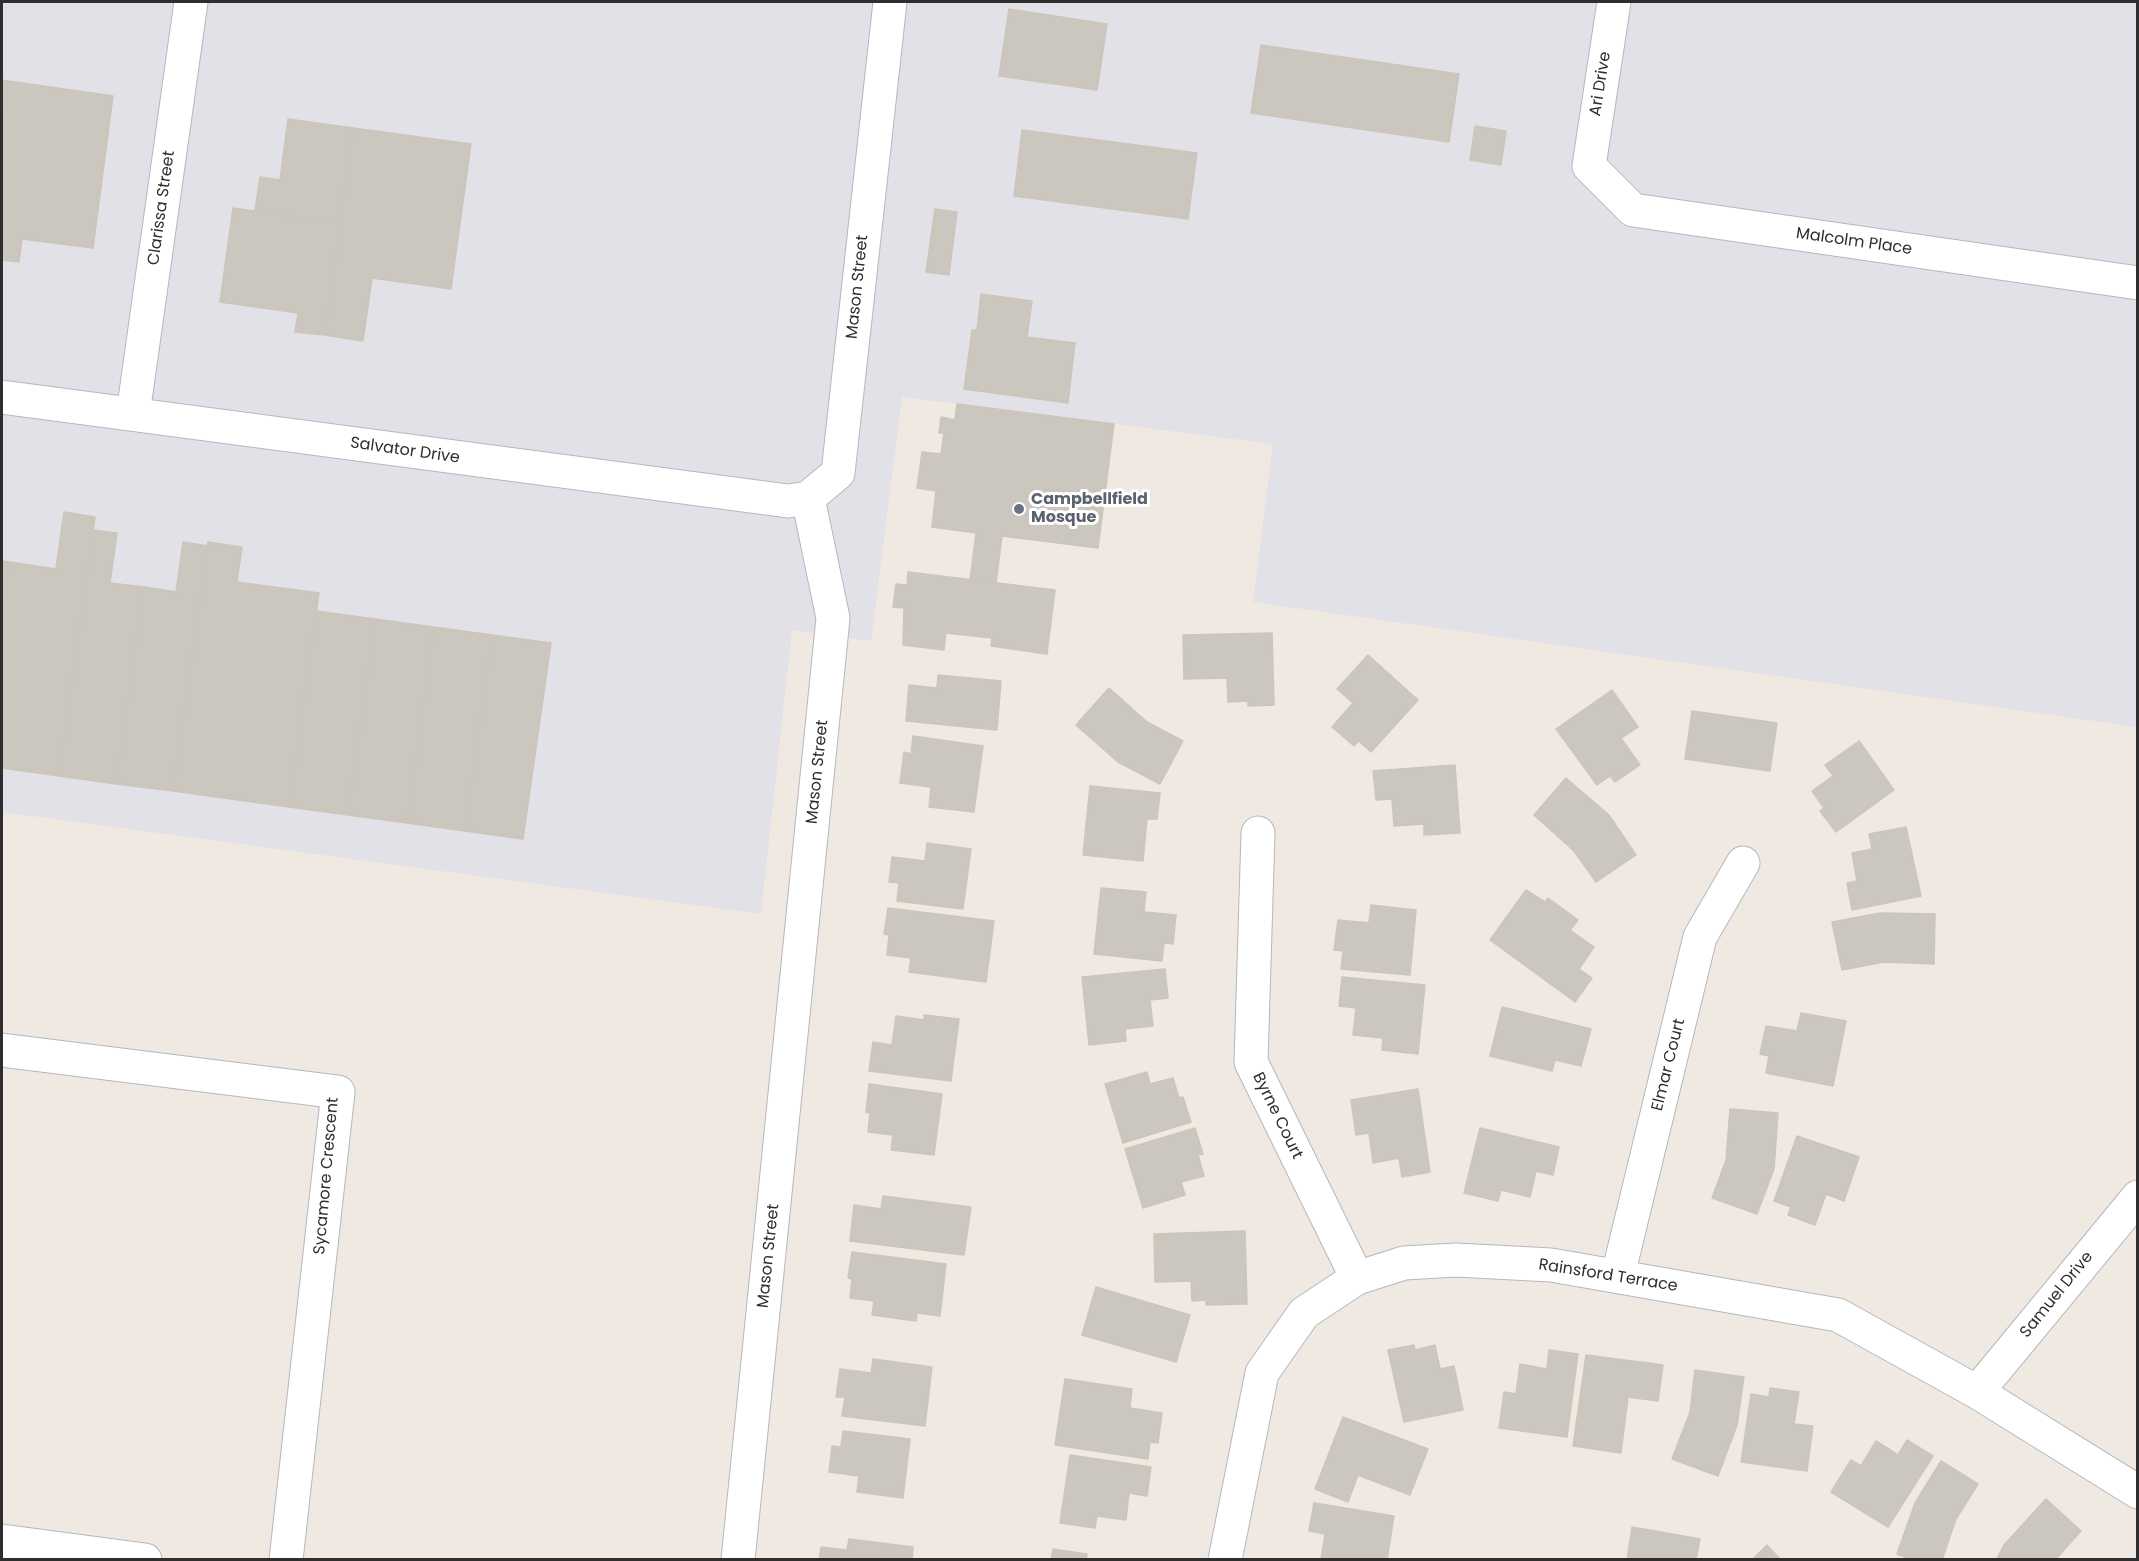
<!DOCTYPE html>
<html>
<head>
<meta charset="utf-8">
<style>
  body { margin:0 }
  #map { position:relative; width:2139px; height:1561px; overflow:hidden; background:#efe9e1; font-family:Poppins,sans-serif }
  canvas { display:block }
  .frame { position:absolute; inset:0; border:3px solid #2e2e2e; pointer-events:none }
</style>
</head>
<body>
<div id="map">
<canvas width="2139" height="1561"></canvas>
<div class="frame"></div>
</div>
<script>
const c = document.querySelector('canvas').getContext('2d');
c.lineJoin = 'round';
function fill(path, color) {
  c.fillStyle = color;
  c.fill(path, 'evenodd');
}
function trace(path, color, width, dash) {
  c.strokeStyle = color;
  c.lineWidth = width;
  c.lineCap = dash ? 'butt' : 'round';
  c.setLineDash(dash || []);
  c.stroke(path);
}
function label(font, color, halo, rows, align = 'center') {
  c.font = font + ' Poppins,sans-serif';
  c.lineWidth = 6;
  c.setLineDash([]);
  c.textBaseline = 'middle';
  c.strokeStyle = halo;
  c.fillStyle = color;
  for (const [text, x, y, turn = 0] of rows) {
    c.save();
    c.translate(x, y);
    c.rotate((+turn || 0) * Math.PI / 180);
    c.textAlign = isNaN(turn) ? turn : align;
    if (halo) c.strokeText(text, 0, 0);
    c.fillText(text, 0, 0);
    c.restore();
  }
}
fill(new Path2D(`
  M2 2H2137V727L1253 602 1273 444 902 397 871 641 792 630 761 914 2 812Z`), '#e3e1e8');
const building = new Path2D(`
  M1009 9 1107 24 1097 90 999 76Z
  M1261 45 1459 74 1449 142 1251 113Z
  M2 80 8 81 2 127Z
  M8 81 113 96 93 248 22 239 19 262 2 260V127Z
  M288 119 353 128 340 223 255 211 260 177 280 180Z
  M1475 126 1506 131 1501 165 1470 160Z
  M353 128 471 144 451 289 372 278 363 341 325 335Z
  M1022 130 1197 153 1188 219 1014 196Z
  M233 208 340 223 325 335 295 332 298 313 220 302Z
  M935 209 957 212 949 275 926 272Z
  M981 294 1032 301 1027 337 1075 343 1068 403 964 389 972 330H977Z
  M957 404 1114 424 1098 548 1002 536 996 583 970 580 976 533 932 527 936 491 917 488 922 452 941 454 944 433H939L941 417 955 420Z
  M64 512 95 517 59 776 2 768V618L9 562 56 569Z
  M93 530 117 533 110 583 144 587 116 784 59 776Z
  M183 542 208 546 173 791 116 784 144 587 176 592Z
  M208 542 242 547 237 582 319 593 289 807 173 791Z
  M2 561 9 562 2 618Z
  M908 572 1055 590 1047 654 991 646 992 638 946 633 944 650 903 645 904 608 893 607 896 584 907 585Z
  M316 611 375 619 348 815 289 807Z
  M375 619 434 627 407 823 348 815Z
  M434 627 492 635 465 831 407 823Z
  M1272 633 1274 705 1248 706V701L1228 702 1227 678 1184 679 1183 635Z
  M492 635 551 643 523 839 465 831Z
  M1368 655 1418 700 1371 752 1359 741 1354 746 1332 727 1353 703 1337 689Z
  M938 675 1001 681 997 730 906 721 909 685 937 688Z
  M1109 688 1147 722 1183 741 1160 784 1118 762 1076 725Z
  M1612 690 1638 727 1621 738 1640 765 1615 782 1610 776 1597 785 1556 729Z
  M1692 711 1777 723 1770 771 1685 759Z
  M913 736 983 746 974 812 929 807 931 787 900 783 904 752 911 754Z
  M1859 741 1894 790 1836 832 1820 811 1824 808 1812 791 1833 776 1825 765Z
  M1455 765 1460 833 1424 835V824L1394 826 1392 799 1376 800 1373 771Z
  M1566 778 1609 815 1636 855 1596 882 1574 851 1534 815Z
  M1090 786 1160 793 1157 819H1147L1143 861 1083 855Z
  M1906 827 1921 896 1852 910 1847 883 1857 881 1852 853 1872 849 1869 834Z
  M927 843 971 849 963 909 897 901 899 883 889 882 892 857 925 861Z
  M1101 888 1146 892 1144 912 1176 915 1173 944 1164 943 1162 961 1094 954Z
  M1526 890 1545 902 1548 898 1578 920 1570 930 1594 947 1579 969 1592 978 1575 1002 1490 940Z
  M1371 905 1416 910 1410 975 1341 969 1343 951 1334 950 1338 920 1369 923Z
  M888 908 994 921 986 982 909 972 911 958 887 955 889 935 884 934Z
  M1880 913 1935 914 1934 964 1884 962 1842 970 1832 922Z
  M1165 969 1168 998 1150 1000 1153 1026 1125 1029 1126 1041 1089 1045 1082 977Z
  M1342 977 1425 985 1418 1054 1382 1050 1383 1038 1353 1035 1356 1008 1339 1006Z
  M1502 1007 1591 1029 1581 1066 1555 1060 1552 1071 1490 1056Z
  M1801 1013 1846 1021 1833 1086 1766 1073 1769 1056 1760 1054 1766 1026 1797 1031Z
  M924 1015 959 1019 951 1081 869 1071 873 1042 892 1045 896 1016 924 1020Z
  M1147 1072 1150 1084 1173 1078 1179 1098 1183 1097 1191 1122 1123 1143 1105 1084Z
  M869 1084 942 1094 934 1155 891 1150 893 1135 868 1132 870 1113 866 1112Z
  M1418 1089 1430 1172 1402 1177 1399 1158 1373 1163 1369 1133 1356 1135 1351 1100Z
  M1730 1109 1778 1113 1774 1169 1757 1214 1712 1198 1726 1160Z
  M1195 1128 1203 1154 1198 1155 1204 1176 1181 1182 1185 1195 1143 1208 1125 1149Z
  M1480 1128 1559 1147 1553 1175 1536 1171 1530 1197 1501 1190 1498 1201 1464 1193Z
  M1797 1136 1859 1157 1844 1201 1826 1194 1815 1225 1788 1215 1791 1207 1774 1201Z
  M883 1196 971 1207 964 1255 850 1241 854 1205 881 1209Z
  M1245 1231 1247 1304 1206 1305V1300L1192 1301 1191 1281 1155 1282 1154 1234Z
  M852 1252 946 1264 940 1316 917 1313 916 1321 872 1315 874 1301 850 1298 852 1279 848 1278Z
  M1096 1287 1190 1315 1176 1362 1082 1335Z
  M1414 1345 1415 1350 1435 1345 1440 1369 1454 1366 1463 1410 1404 1422 1388 1350Z
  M1549 1350 1578 1354 1567 1437 1499 1428 1504 1392 1516 1394 1520 1364 1547 1369Z
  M1586 1355 1663 1365 1658 1401 1628 1397 1621 1453 1573 1446Z
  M873 1359 932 1367 925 1426 842 1416 845 1397H836L840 1369 871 1373Z
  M1695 1370 1744 1377 1737 1425 1718 1476 1672 1459 1690 1412Z
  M1065 1379 1132 1389 1130 1408 1162 1413 1158 1443 1150 1442 1148 1459 1055 1445Z
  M1770 1388 1799 1392 1794 1424 1813 1426 1807 1471 1741 1462 1751 1394 1769 1397Z
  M1343 1417 1428 1449 1410 1495 1358 1475 1348 1502 1315 1489Z
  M843 1431 910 1439 903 1498 857 1492 859 1476 829 1472 832 1446 841 1447Z
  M1907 1440 1933 1456 1888 1527 1831 1492 1851 1460 1861 1466 1876 1441 1898 1455Z
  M1070 1455 1151 1467 1147 1496 1129 1493 1126 1520 1097 1516 1095 1528 1060 1523Z
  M1941 1461 1978 1484 1956 1519 1942 1560H1913L1897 1554 1915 1503Z
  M2046 1499 2081 1531 2055 1560H1996L2004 1545Z
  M1314 1503 1394 1516 1387 1560H1321L1325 1534 1309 1531Z
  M1632 1527 1700 1539 1696 1560H1627Z
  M849 1539 913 1547 912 1560H819L821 1547 847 1550Z
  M1767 1545 1781 1560H1752Z
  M1053 1549 1087 1554 1086 1560H1051Z`);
fill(building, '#cbc7bf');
trace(building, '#cbc5ba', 1.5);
const minor = new Path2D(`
  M1614 2 1589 166 1633 210 2138 283
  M2 397 788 501 808 498 838 473 890 2
  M133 414 191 2
  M1258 833 1251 1062 1357 1278
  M2 1050 338 1092 286 1560
  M1618 1275 1700 937 1743 863
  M1977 1392 2138 1197
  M2 1541 145 1560
  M738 1560 833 618 808 498
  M1225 1560 1262 1373 1304 1313 1357 1278 1404 1263 1456 1260 1551 1265 1838 1315 1977 1392 2138 1492`);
trace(minor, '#b4b7c1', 35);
trace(minor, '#fff', 33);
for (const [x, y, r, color] of [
  [1019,509,6,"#6b7280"]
]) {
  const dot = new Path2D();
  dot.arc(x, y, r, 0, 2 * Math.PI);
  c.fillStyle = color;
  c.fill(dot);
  trace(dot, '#fff', 2);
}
label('16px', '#2e2e2e', '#fff', [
  ["Ari Drive",1601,84,-81],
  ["Clarissa Street",162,208,-82],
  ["Malcolm Place",1854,242,8],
  ["Mason Street",858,287,-84],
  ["Salvator Drive",405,451,8],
  ["Mason Street",818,772,-84],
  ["Elmar Court",1669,1065,-76],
  ["Byrne Court",1277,1116,64],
  ["Sycamore Crescent",327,1176,-85],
  ["Mason Street",769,1256,-84],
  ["Rainsford Terrace",1608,1276,9],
  ["Samuel Drive",2057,1295,-51]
]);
label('bold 16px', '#5b616d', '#fff', [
  ["Campbellfield",1031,500],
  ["Mosque",1031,518]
], 'left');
</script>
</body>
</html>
